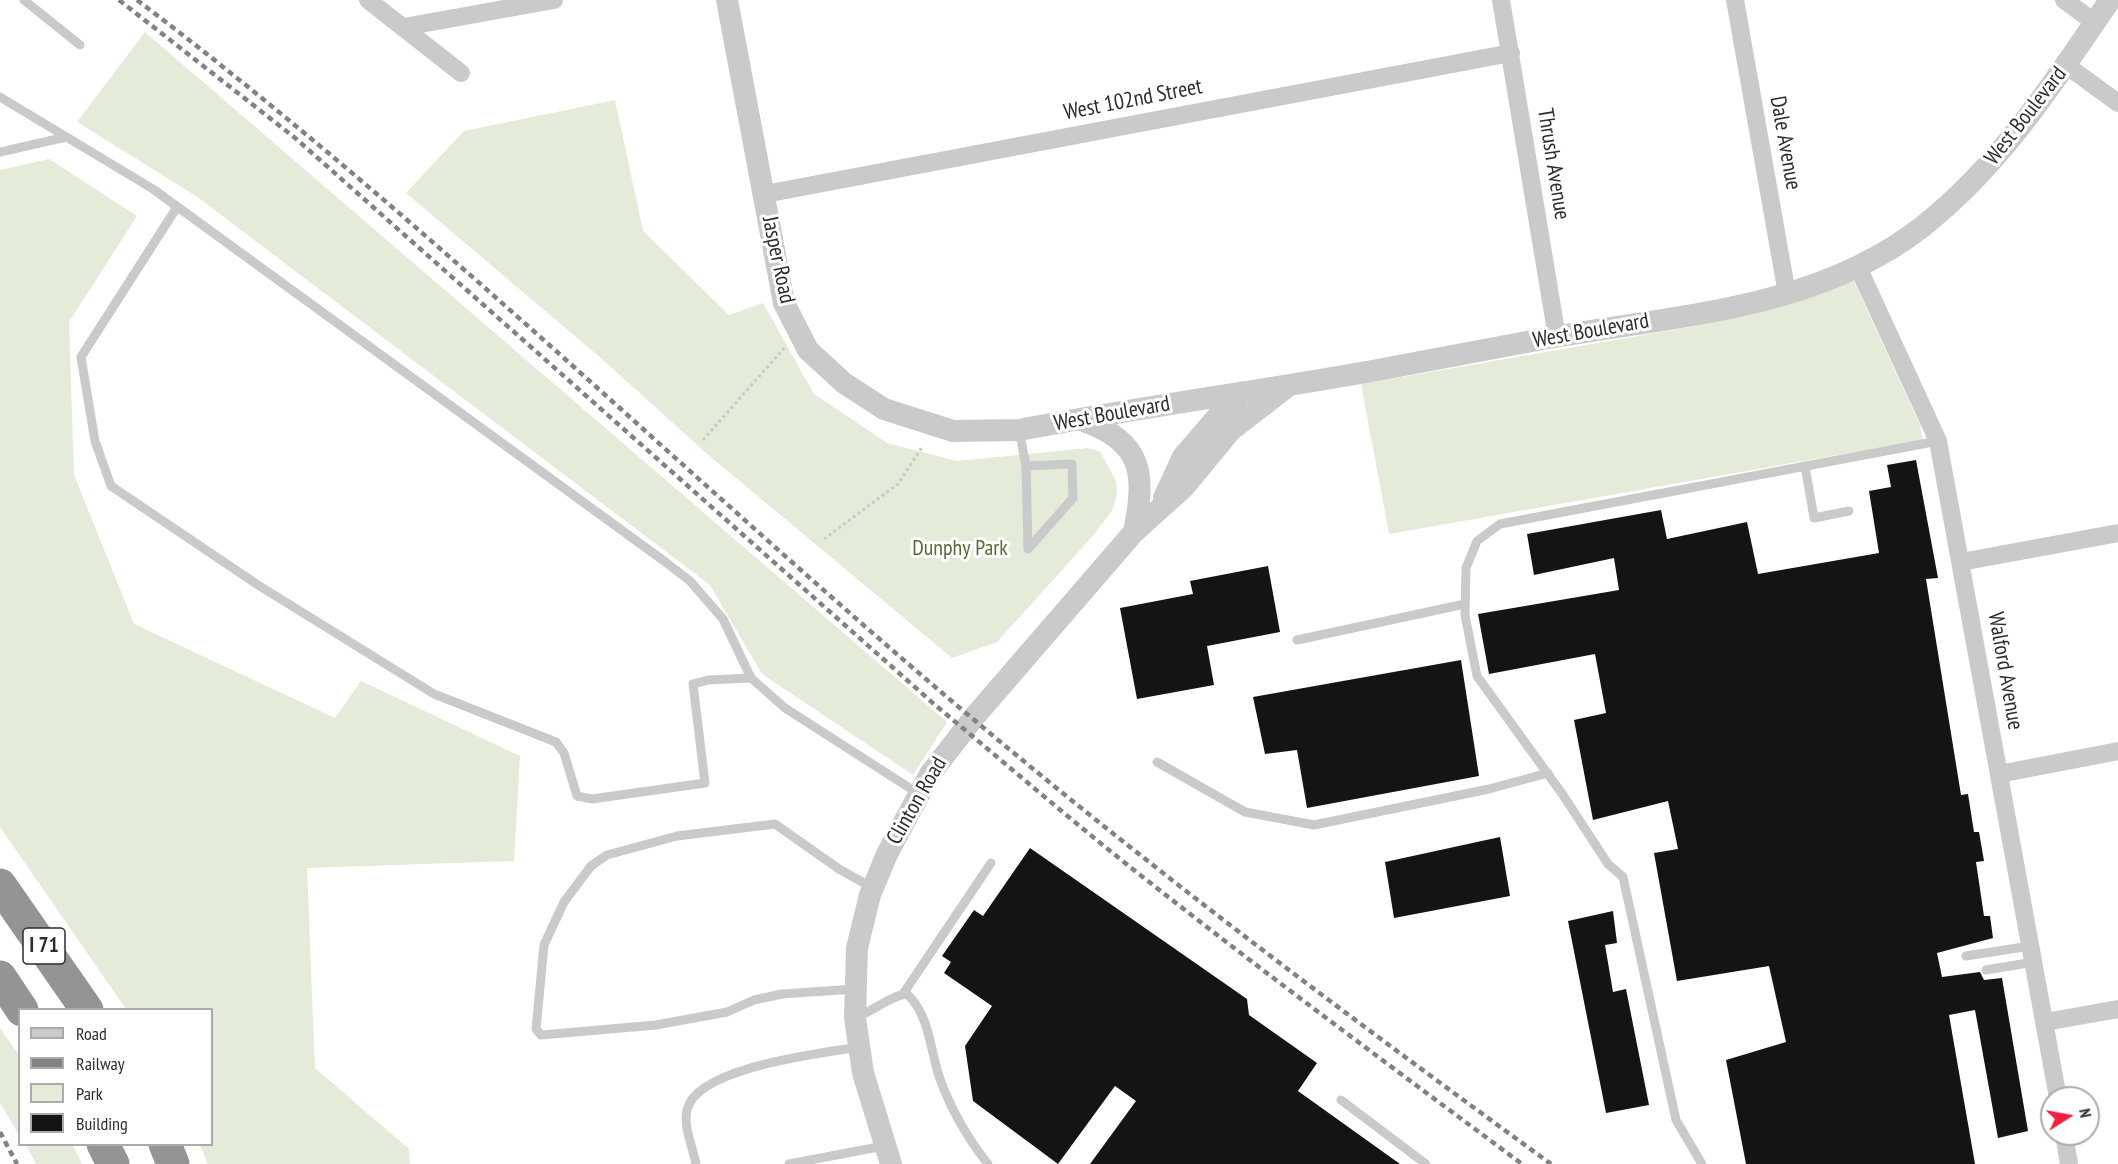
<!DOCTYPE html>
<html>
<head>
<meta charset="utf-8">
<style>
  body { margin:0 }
  #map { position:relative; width:2118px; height:1164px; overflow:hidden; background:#fff; font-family:"PT Sans Narrow",sans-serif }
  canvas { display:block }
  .legend { position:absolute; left:18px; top:1008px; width:195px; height:138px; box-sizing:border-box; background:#fff; border:2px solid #ababab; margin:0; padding:8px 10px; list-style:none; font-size:18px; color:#2d2d2d }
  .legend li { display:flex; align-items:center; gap:12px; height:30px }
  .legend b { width:30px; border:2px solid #ababab }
  .north { position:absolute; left:2040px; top:1086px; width:60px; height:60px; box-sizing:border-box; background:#fff; border:2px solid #ababab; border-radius:50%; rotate:79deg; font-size:16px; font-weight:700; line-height:24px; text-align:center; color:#2d2d2d }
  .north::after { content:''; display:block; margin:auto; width:21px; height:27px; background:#f41e3e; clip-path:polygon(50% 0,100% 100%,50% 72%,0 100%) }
</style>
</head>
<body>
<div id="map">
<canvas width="2118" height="1164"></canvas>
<ul class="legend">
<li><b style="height:8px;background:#cacaca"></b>Road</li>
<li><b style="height:8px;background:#828282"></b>Railway</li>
<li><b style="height:16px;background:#e4ecd9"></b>Park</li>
<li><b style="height:16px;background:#141414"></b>Building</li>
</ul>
<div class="north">N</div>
</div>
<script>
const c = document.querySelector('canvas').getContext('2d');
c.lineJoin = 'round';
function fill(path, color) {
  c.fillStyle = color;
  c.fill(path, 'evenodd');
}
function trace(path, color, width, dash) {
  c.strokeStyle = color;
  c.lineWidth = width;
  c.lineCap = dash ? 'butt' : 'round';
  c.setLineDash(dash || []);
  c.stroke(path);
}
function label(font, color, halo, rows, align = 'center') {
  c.font = font + ' "PT Sans Narrow",sans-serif';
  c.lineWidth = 6;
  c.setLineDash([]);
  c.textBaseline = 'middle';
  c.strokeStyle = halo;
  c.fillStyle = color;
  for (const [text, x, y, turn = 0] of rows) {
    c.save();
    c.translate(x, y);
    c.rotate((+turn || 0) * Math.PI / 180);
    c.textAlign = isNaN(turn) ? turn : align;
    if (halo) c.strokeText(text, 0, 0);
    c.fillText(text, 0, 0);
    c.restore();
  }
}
fill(new Path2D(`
  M145 32 947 722 913 775 762 674 710 585 196 196 77 122Z
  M615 100 643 231 729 315 763 303 814 394 887 443 957 461 1088 448 1100 451 1116 481 1117 494 1112 511 1091 538 997 642 952 658 705 452 602 359 406 193 464 131Z
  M49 159 137 216 69 322 74 475 134 624 335 718 361 681 520 756 514 861 307 868 315 1068 409 1149 410 1164H208L200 1145 212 1144V1010L126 1009 0 827V170Z
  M1853 279 1920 425 1923 440 1389 534 1361 384 1707 324Z
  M0 1028 19 1055V1135L0 1103Z
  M26 1145H73L82 1164H36Z`), '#e4ecd9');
fill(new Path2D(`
  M1916 460 1938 578 1926 579 1961 795 1968 794 1974 832H1979L1984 861 1976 862 1984 916H1990L1993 938 1937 953 1942 977 1980 972 1984 980 2002 978 2028 1131 1998 1138 1975 1010 1949 1015 1975 1164H1746L1726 1060 1786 1042 1769 966 1677 981 1654 853 1678 849 1668 801 1593 820 1574 720 1606 713 1595 654 1489 674 1478 614 1619 590 1614 558 1534 575 1527 534 1661 510 1667 539 1747 522 1758 574 1879 553 1869 491 1891 487 1887 465Z
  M1268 566 1280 632 1207 646 1214 685 1137 699 1120 608 1193 594 1190 581Z
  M1461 660 1479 776 1307 808 1297 750 1265 754 1253 697Z
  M1500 837 1510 896 1394 918 1385 862Z
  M1030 848 1247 999 1249 1015 1317 1063 1298 1091 1400 1164H1090L1136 1101 1115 1086 1058 1164 973 1101 965 1046 992 1006 944 973 951 962 942 956 974 910 983 916Z
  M1613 911 1617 943 1605 945 1613 992 1626 989 1649 1105 1606 1113 1568 921Z`), '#141414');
trace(new Path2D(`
  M703 440 785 347
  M824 539 898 484 922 447`), '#cacaca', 3, [3, 3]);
trace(new Path2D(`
  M24 0 80 45
  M0 97 153 189 664 561 690 581 723 619 751 678 785 708 919 794
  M0 152 66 137
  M177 207 81 357 95 441 111 486 258 585 434 694 556 742 564 753 577 796 592 799 705 783 693 684 708 680 751 678
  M1019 430 1026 466 1028 549 1073 498 1072 464 1026 466
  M1805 466 1814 518 1849 511
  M1297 640 1465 604
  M1157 762 1245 812 1314 825 1489 789 1548 773
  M1966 956 2030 946
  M1986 970 2034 962
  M855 989 782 994 754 1000 727 1012 656 1025 541 1035 536 1029 544 945 564 902 591 866 607 855 677 836 775 824 839 869 873 888
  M903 994 991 863
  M857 1017C873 1011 892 995 907 994 930 1015 930 1051 940 1079 951 1109 968 1139 988 1164
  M1341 1100 1426 1164
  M696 1164C693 1148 683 1126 687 1110 696 1067 823 1053 859 1047
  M789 1164 884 1146
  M1702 1164 1676 1120 1623 877 1608 864 1563 795 1477 676 1465 615 1466 568 1477 541 1500 524 1938 441`), '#cacaca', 9);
trace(new Path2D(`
  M368 0 461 73
  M1501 0 1557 337
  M1735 0 1787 294
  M2064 0 2094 22
  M404 27 554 0
  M2066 65 2118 103
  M765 194 1511 53
  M1858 267 1938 441 2058 1098
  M1961 562 2118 533
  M1999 774 2118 751
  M2045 1022 2118 1009
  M2064 1134 2069 1164`), '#cacaca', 18);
trace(new Path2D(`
  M727 0 784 303 808 350 844 383 884 409 953 431 1019 430C1136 408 1254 392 1372 371 1432 360 1493 348 1554 337 1679 315 1817 309 1922 227 2001 165 2054 82 2110 0
  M1081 420C1143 441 1146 473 1134 532
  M1164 498 1183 457 1219 415 1243 392
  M891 1164 863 1073 855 1018 857 948 870 895 887 854 930 774 975 716 1134 532 1184 487 1231 430 1288 386`), '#cacaca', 22);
trace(new Path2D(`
  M0 885 87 1010
  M0 977 22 1010
  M103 1144 113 1164
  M165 1144 173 1164`), '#949494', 33);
trace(new Path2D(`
  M119 0 294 137 934 704C1005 763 1075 824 1148 881 1271 978 1397 1071 1522 1164
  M137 0C421 215 675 466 947 697 1141 862 1345 1014 1551 1164
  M0 1132 17 1164`), '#828282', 4.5, [6, 4.5]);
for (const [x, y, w] of [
  [44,946,42]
]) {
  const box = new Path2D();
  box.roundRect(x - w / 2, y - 18, w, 36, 4.5);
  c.fillStyle = '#fff';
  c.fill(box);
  trace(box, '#2d2d2d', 1.5);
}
label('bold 21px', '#2d2d2d', null, [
  ["I 71",44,946]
]);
label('22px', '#2d2d2d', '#fff', [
  ["West 102nd Street",1133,100,-11],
  ["West Boulevard",2026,116,-52],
  ["Dale Avenue",1785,143,80],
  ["Thrush Avenue",1553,164,81],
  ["Jasper Road",778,260,78],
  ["West Boulevard",1591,331,-10],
  ["West Boulevard",1112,414,-10],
  ["Walford Avenue",2005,671,80],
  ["Clinton Road",917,801,-60]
]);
label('22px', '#546c37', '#fff', [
  ["Dunphy Park",960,549]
]);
</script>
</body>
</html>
